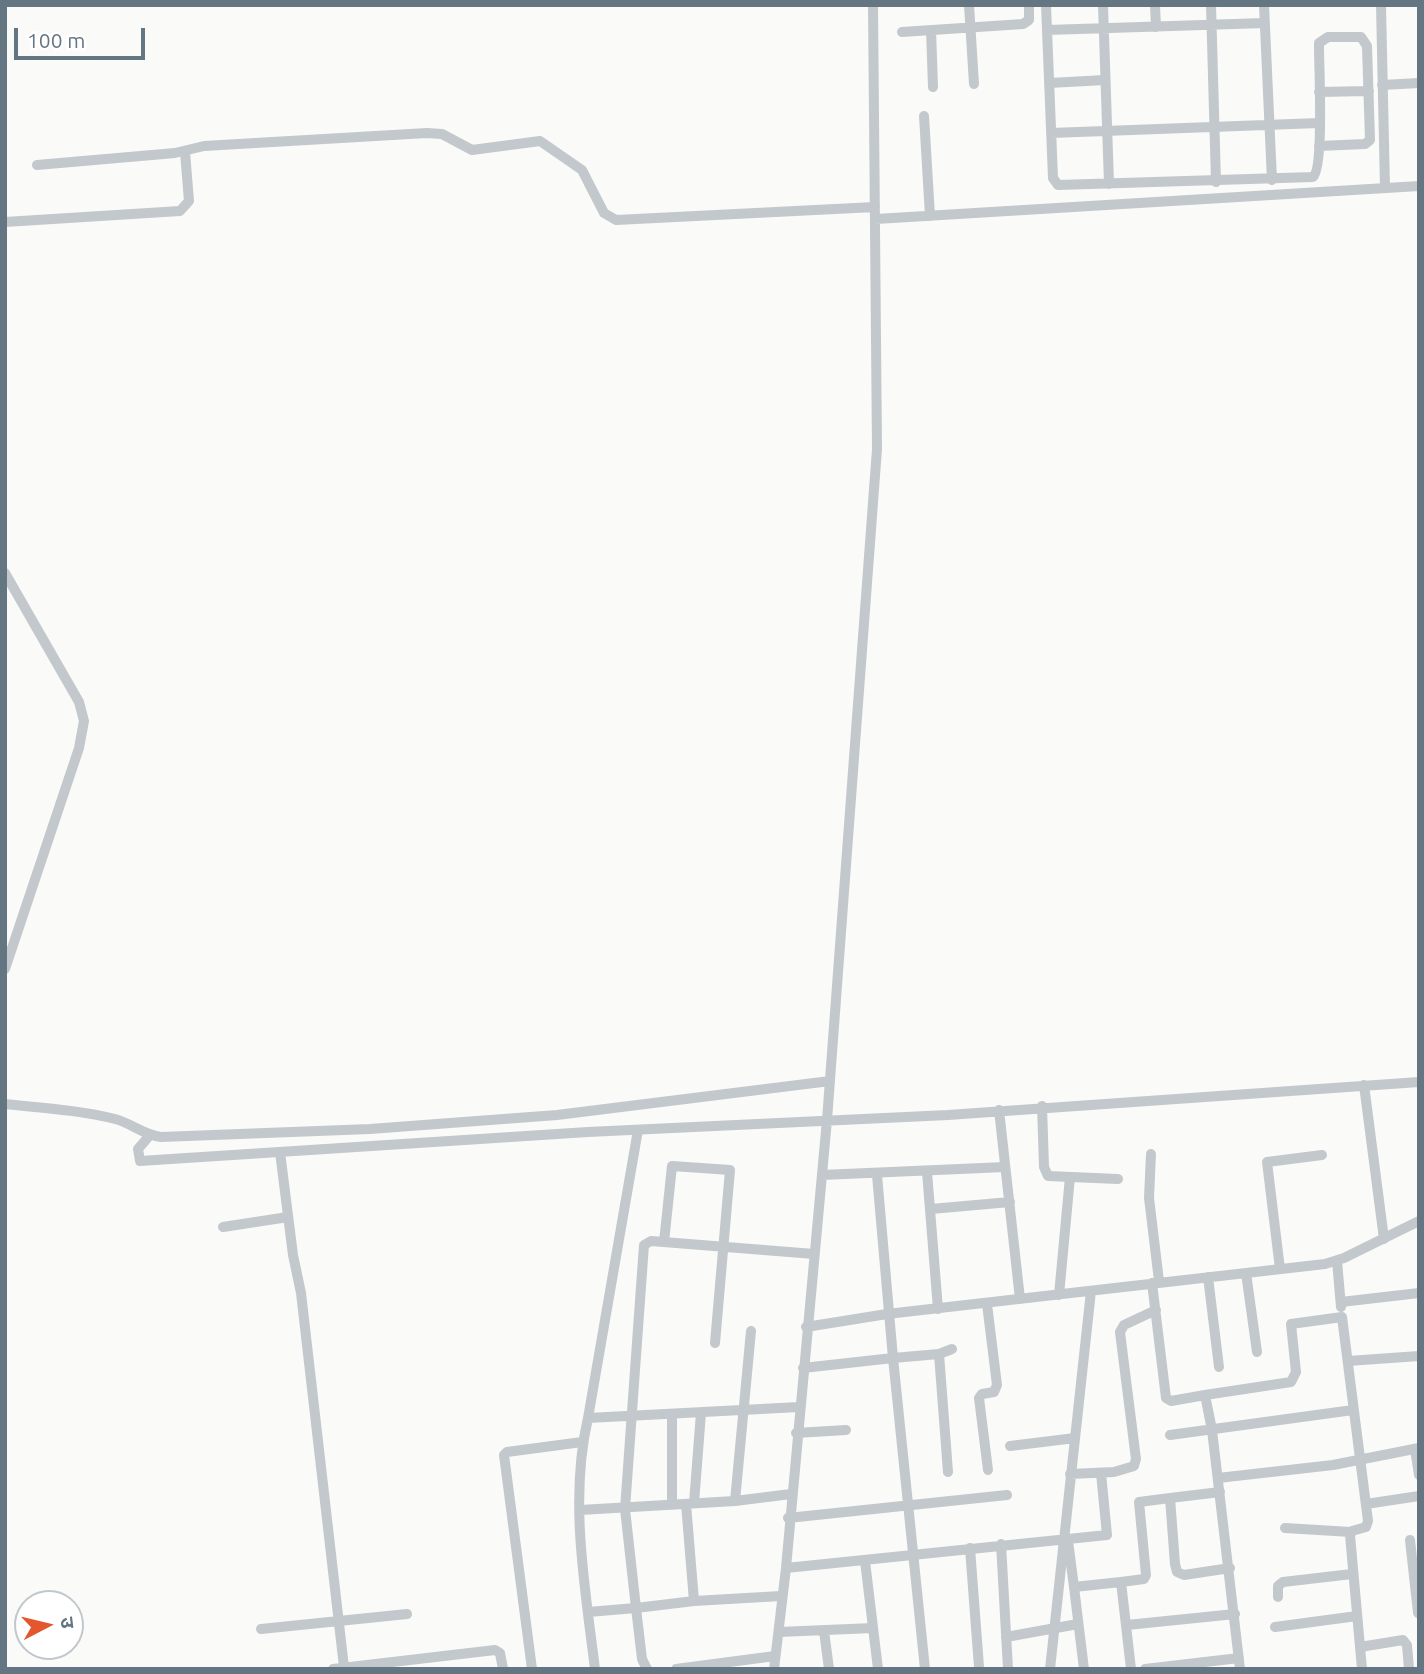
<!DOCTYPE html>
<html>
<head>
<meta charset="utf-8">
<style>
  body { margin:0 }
  #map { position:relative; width:1424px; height:1674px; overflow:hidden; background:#fafaf8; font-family:Ubuntu,"Noto Sans Devanagari",sans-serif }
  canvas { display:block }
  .frame { position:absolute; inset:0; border:7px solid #657683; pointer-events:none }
  .north { position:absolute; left:14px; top:1590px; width:70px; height:70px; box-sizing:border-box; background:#fff; border:2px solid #c1c8cd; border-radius:50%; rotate:83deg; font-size:19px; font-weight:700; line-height:28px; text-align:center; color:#657683 }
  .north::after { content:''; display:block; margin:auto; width:24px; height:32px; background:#e4572e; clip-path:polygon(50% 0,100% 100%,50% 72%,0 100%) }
  .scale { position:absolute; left:14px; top:28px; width:131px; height:32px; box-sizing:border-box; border:4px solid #657683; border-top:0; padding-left:9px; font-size:21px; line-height:24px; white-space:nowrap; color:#657683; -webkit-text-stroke:5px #fff; paint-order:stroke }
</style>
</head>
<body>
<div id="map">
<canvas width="1424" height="1674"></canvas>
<div class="frame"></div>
<div class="north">उ</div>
<div class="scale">100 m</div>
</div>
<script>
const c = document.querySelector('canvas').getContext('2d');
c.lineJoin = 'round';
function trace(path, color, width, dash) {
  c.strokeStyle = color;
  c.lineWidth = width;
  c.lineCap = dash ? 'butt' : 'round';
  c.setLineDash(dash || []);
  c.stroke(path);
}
trace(new Path2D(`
  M969 5 974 84
  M1046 5 1053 178 1058 185 1313 177C1324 168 1319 67 1319 47V43L1328 37H1361L1367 46 1370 140 1365 144 1319 146
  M1103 5 1109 184
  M1155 5 1156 27
  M1211 5 1216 182
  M1264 5 1272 180
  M1381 5 1385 188
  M931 30 933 87
  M1047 30 1265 23
  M902 32 1023 24 1029 20V5
  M1049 83 1105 80
  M1382 85 1419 83
  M1319 92 1369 91
  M924 116 930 216
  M1051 133 1319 123
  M37 165 175 153 204 146 427 133 442 134 472 150 540 141 582 170 604 213 616 220 875 207
  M876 219 1419 186
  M5 222 180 211 189 201 185 152
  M5 573 79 702 84 721 79 748 5 969
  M1364 1085 1384 1239
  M5 1104C42 1108 79 1110 115 1119 131 1123 144 1135 161 1137L370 1129 557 1115 830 1081
  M1042 1106 1044 1167 1048 1176 1118 1179
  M999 1110 1020 1299
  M638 1130 588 1418 799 1407
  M150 1135 138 1149 140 1161 588 1132 948 1115 1419 1082
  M280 1152 293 1255 301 1293 344 1667
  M1151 1154 1149 1198 1159 1281
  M927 1172 938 1309
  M822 1175 1005 1167
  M877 1175 893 1358 939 1354 952 1349
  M931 1209 1010 1202
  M223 1227 288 1217
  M664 1242 672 1166 730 1170 715 1343
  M1337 1261 1341 1307
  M1280 1269 1267 1162 1322 1155
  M1246 1273 1257 1352
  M1208 1277 1219 1367
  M1152 1283 1166 1398 1171 1401 1205 1395 1212 1430 1240 1669
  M1059 1295 1070 1177
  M1341 1302 1419 1293
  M987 1304 997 1385 994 1392 982 1394 979 1398 988 1470
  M806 1327 887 1314 1325 1264 1344 1258 1419 1221
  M939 1354 948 1472
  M1348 1361 1419 1356
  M803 1368 893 1358 925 1669
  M1205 1395 1291 1382 1296 1372 1291 1324 1342 1317 1368 1521 1366 1527 1352 1531 1350 1535 1362 1669
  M588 1418C569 1499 585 1587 595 1669
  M796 1433 846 1430
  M1170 1435 1353 1410
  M1010 1446 1075 1438
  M1415 1449 1419 1475
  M1070 1474 1114 1472 1134 1466 1136 1459 1120 1332 1124 1325 1156 1310
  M1218 1478 1333 1465 1419 1448
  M1220 1492 1170 1498 1175 1564 1177 1572 1184 1575 1230 1568
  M735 1501 751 1331
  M694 1503 701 1413
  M686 1504 694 1601 636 1608 625 1509 644 1245 651 1241 814 1254
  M1366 1504 1419 1496
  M672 1505V1416
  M580 1510 735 1501 791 1494
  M788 1518 1007 1495
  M1285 1528 1351 1532
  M1410 1540 1418 1613
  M1068 1541 1074 1587 1121 1582 1131 1669
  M1001 1544 1008 1669
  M970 1548 979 1667
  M865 1561 878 1669
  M786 1568 1107 1535 1101 1473
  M1121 1582 1144 1579 1146 1575 1139 1502 1170 1498
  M1074 1587 1084 1669
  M1278 1597V1586L1283 1582 1352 1574
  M694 1601 781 1596
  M588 1612 636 1608 642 1659 647 1669
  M1127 1625 1235 1614
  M1275 1627 1357 1616
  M261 1629 407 1614
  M824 1631 829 1669
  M779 1632 873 1628
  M1006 1637 1078 1624
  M1360 1647 1403 1640 1407 1645 1409 1669
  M333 1669 495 1650 500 1653 503 1669
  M532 1669 504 1455 507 1452 582 1442
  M676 1669 775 1656
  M774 1669 786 1568 827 1120 877 449 873 5
  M1050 1669 1091 1291
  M1145 1669 1239 1658`), '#c3c8cc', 10);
</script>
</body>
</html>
